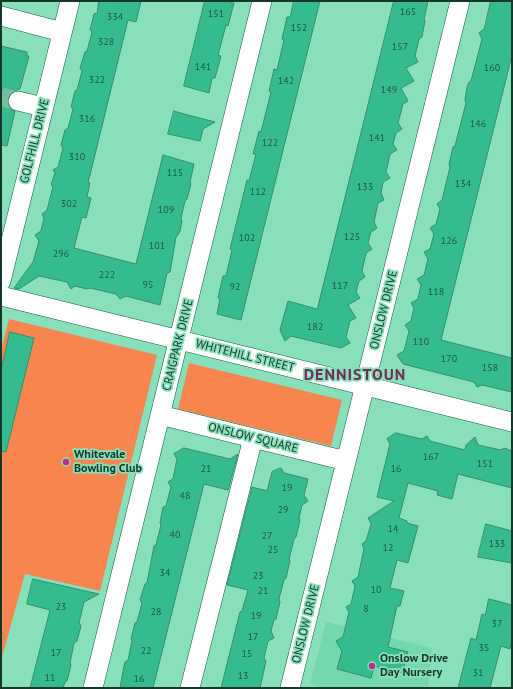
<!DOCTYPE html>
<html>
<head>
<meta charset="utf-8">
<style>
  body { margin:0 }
  #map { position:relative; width:513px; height:689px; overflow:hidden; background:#88e0ba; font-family:"PT Sans",sans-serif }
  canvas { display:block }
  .frame { position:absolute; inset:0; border:2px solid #14392b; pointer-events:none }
</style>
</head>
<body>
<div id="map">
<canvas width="513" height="689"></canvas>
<div class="frame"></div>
</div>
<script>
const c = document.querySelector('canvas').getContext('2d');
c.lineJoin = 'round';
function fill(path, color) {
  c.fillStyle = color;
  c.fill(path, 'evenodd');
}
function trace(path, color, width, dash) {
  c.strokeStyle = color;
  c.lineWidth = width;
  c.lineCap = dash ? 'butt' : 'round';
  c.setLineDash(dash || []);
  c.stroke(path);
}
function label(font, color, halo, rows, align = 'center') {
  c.font = font + ' "PT Sans",sans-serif';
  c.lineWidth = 3.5;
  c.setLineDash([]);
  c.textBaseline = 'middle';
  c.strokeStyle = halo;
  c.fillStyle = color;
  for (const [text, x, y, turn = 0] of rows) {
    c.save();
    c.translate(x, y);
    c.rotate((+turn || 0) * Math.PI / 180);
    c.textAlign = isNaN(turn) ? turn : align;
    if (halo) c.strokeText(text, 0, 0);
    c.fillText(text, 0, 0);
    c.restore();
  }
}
fill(new Path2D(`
  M326 622 432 648 428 688H324L310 684Z`), '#75d7ae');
fill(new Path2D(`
  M9 319 157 355 100 591 25 574 1 661V350Z
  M189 363 342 400 331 446 178 409Z`), '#f68550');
const building = new Path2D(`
  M99 1H141L136 22 128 20 88 183H90L87 197 91 198 86 218 82 217 74 248 136 264 163 155 194 164 190 182 191 184 187 199 185 201 181 218 182 221 180 231 178 235 176 237 170 272 167 273 160 305 126 296 120 299 116 294 90 288 87 289 75 286 71 289 67 282 39 276 19 289 14 288 33 262 39 241 35 235 41 231 44 218 42 214 47 210 53 187 51 184 55 173 53 170 58 167 63 148 61 145 64 134 65 130 68 128 73 109 71 107 75 91 77 90 82 71 80 68 85 52 87 51 92 32 90 30 94 14 97 13Z
  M205 1H231V3H234L228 26 226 25 218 55 221 56 215 78H212L209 93 184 86Z
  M294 1H320L241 320 217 314 220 299 218 298 223 276H226L232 250 230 249 247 180 249 181 256 154H253L259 131 261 132 271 92 269 91 274 69 277 70 284 40 282 39 287 17H290Z
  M394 1H428L424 19 425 21 422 37 419 39 415 56 418 62 406 68 414 81 401 88 408 101 403 104 398 123 402 129 396 133 393 144 397 150 390 154 386 172 390 178 383 182 381 193 384 200 378 203 374 222 377 228 371 232 368 243 372 249 366 253 362 271 365 277 359 281 356 292 360 298 348 305 356 318 350 321 346 337 350 343 341 348 291 336 285 341 280 330 288 301 317 309Z
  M491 1H512V55L441 340 512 358V392L482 385 477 387 474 382 403 364 397 355 404 351 409 331 405 325 411 321 414 308 411 303 418 299 421 285 417 279 424 275 428 259 424 252 430 249 434 234 430 228 436 224 440 209 437 204 442 200 450 167 449 164 453 147 455 146 466 103 465 100 467 87 469 82 471 81 482 39 479 33 484 29Z
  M1 46 27 52V56H29L20 89 10 93 7 98 8 104 10 109 15 111 7 146 1 145Z
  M174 111 184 114 215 122 203 129 200 141 168 134Z
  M10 332 34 338 6 452 1 451V371Z
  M396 433 422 439 427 436 430 441 465 450 466 445 475 437 478 445 501 450 504 448 512 451V488L458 474 452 499 437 495 438 491 408 483 399 518 407 521V523L418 526 408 563 397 560 390 588 404 591 400 606H397L388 647 408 652 402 673 374 666 371 678 337 669 342 651 336 641 343 637 349 612 346 607 351 604 355 586 352 581 358 577 364 549 362 544 366 541 371 524 368 518 394 501 377 497 390 444 387 439Z
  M184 448 230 459 238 454 228 490 204 484 153 688H120L124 666 125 662 128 660 132 641 131 639 135 623 137 622 142 603 140 600 145 584 147 583 154 546 156 545 161 525 160 523 163 507 166 506 171 487 168 482 173 479 177 459 174 454Z
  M281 468 284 473 308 479 304 495 308 501 302 505 299 518 300 520 296 537 294 539 289 559 290 561 286 578 284 580 279 599 280 602 276 619 274 620 271 631 274 638 268 641 264 658 266 661 260 688H221L240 612 242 611 248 590 227 585 252 487 267 491 272 472Z
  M486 524 512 531V563L478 557Z
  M33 579 99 594 84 602 79 623 81 626 78 637 77 641 74 643 70 663 71 665 67 681 65 682 63 688H30L50 610 27 604Z
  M489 599 512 605V639L510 649 501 646 490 688H458L471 638 476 640 482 614 485 615Z`);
fill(building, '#36bb8c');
trace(building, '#348f6d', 1);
trace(new Path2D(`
  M1 97 18 101`), '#71bf9d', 19, [19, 10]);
const minor = new Path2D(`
  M1 16 62 32
  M18 101 43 107
  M1 281 70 1
  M1 296 512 422
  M160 415 346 461
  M93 688 262 1
  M190 688 253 438
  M290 688 460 1`);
trace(minor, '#115b42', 20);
trace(minor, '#fff', 19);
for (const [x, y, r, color] of [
  [66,462,4,"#b03485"],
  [372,666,4,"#b03485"]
]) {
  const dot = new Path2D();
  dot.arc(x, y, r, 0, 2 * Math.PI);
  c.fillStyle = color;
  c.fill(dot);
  trace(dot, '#88e0ba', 1.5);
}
label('10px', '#1c5a43', null, [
  ["165",408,12],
  ["151",216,14],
  ["334",115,17],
  ["152",299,28],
  ["328",106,42],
  ["157",400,47],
  ["141",203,67],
  ["160",492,68],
  ["322",97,80],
  ["142",286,81],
  ["149",389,90],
  ["316",87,119],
  ["146",478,124],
  ["141",377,138],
  ["122",270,143],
  ["310",77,157],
  ["115",175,173],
  ["134",463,184],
  ["133",365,187],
  ["112",258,192],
  ["302",69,204],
  ["109",166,210],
  ["125",352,237],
  ["102",247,238],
  ["126",449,241],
  ["101",157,246],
  ["296",61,254],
  ["222",107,275],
  ["95",148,285],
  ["117",340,286],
  ["92",235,287],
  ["118",436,292],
  ["182",315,327],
  ["110",421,342],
  ["170",449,359],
  ["158",490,368],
  ["167",431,457],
  ["151",485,464],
  ["21",206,469],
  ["16",396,469],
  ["19",287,488],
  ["48",185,496],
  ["29",283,510],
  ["14",393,529],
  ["40",175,535],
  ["27",267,536],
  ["133",497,544],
  ["12",388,548],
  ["25",273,550],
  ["34",165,573],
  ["23",258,576],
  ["10",376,590],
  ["21",263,591],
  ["23",61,607],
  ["8",366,609],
  ["28",156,612],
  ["19",256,616],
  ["37",497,624],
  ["17",253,637],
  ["35",484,648],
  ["22",146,651],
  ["17",56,653],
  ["15",247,654],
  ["31",478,673],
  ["13",243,676],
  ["11",50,678],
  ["16",139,679]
]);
label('12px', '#14392b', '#88e0ba', [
  ["GOLFHILL DRIVE",35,141,-76],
  ["ONSLOW DRIVE",384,310,-76],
  ["CRAIGPARK DRIVE",178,345,-76],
  ["WHITEHILL STREET",245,356,14],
  ["ONSLOW SQUARE",253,438,14],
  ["ONSLOW DRIVE",306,624,-76]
]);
label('bold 12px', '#14392b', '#88e0ba', [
  ["Whitevale",74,455],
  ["Bowling Club",74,469],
  ["Onslow Drive",380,659],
  ["Day Nursery",380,673]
], 'left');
c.letterSpacing = '1px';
label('bold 16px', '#6e3056', '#88e0ba', [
  ["DENNISTOUN",355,375]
]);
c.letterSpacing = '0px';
</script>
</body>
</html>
